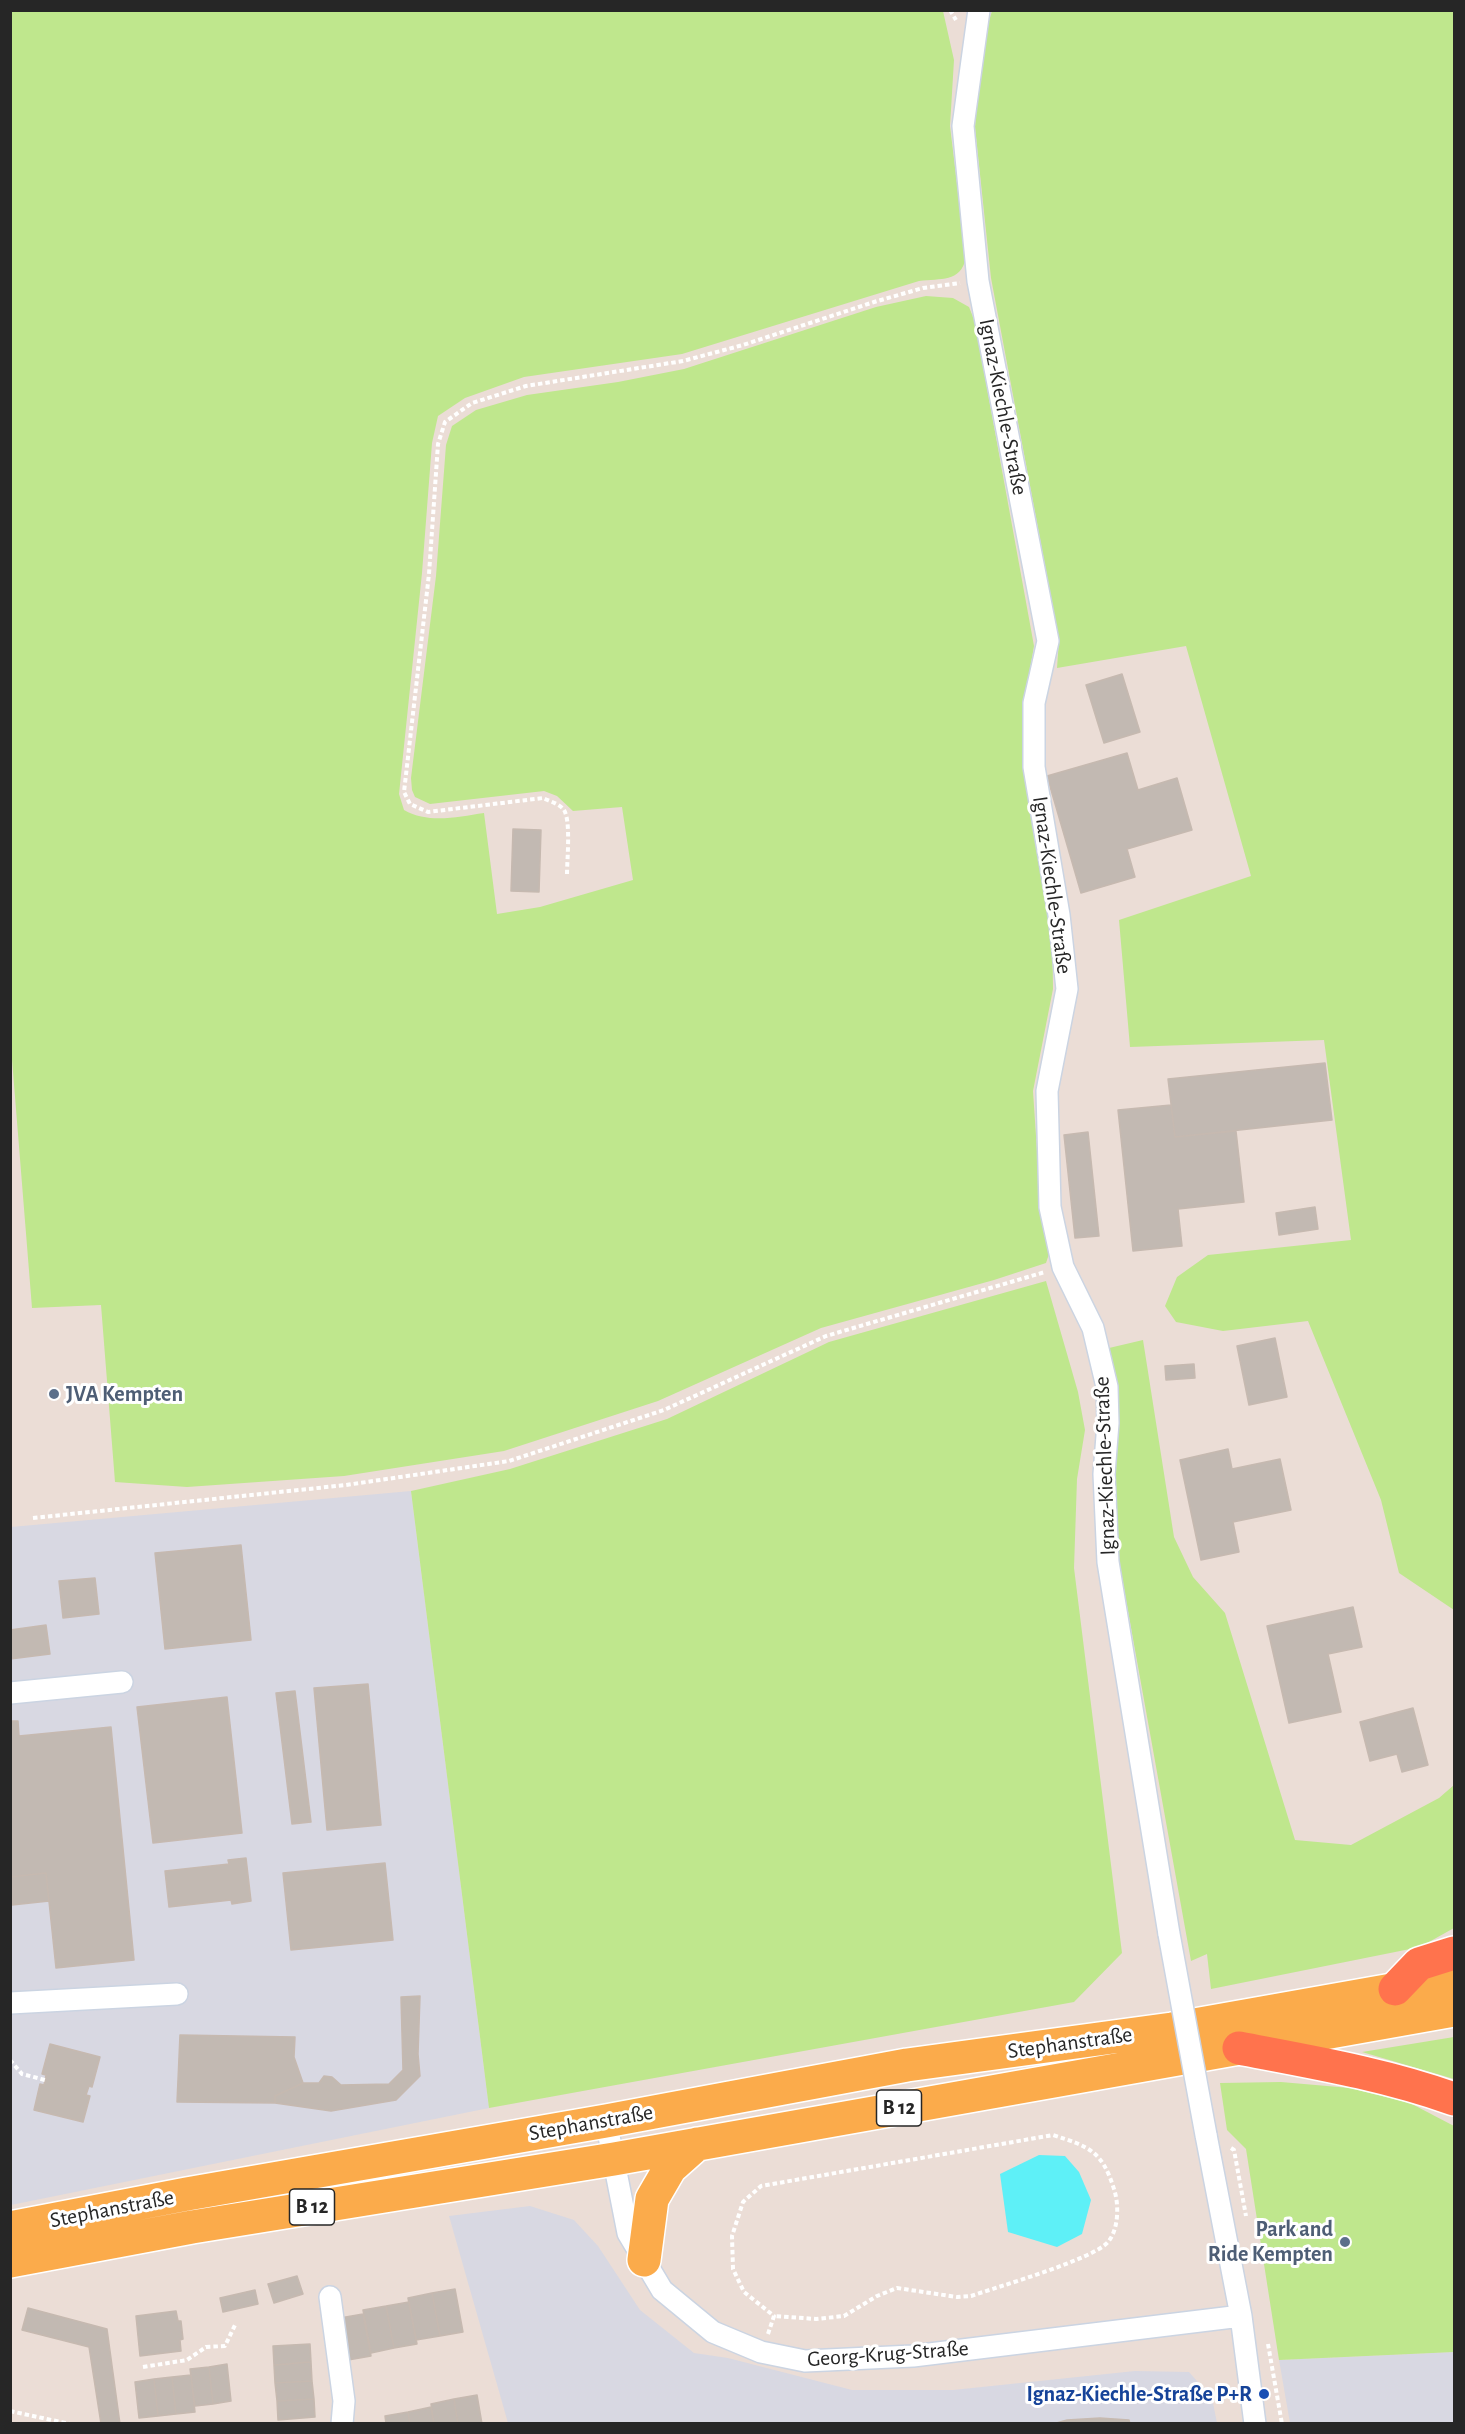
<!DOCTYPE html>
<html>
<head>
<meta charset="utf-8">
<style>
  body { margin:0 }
  #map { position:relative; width:1465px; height:2434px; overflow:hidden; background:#ebddd6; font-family:"Alegreya Sans",sans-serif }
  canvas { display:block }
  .frame { position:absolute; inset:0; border:12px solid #262626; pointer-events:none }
</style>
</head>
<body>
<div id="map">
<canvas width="1465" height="2434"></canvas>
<div class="frame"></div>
</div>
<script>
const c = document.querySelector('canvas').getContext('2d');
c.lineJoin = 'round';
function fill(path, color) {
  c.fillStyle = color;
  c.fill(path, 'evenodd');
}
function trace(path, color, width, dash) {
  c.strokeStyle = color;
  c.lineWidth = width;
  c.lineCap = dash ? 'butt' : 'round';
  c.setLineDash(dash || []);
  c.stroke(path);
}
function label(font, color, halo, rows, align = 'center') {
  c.font = font + ' "Alegreya Sans",sans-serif';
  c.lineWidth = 6;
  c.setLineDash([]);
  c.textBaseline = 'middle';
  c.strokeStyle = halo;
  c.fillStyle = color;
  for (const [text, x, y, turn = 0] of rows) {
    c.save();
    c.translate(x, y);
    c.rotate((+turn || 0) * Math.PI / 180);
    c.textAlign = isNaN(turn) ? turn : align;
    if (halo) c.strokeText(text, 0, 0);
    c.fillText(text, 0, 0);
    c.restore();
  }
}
fill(new Path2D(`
  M411 1491 489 2108 11 2205V1527Z
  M530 2206 574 2220 598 2246 640 2310 694 2353 728 2358 852 2390H953L1135 2371 1189 2372 1212 2398 1217 2423H508L449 2216Z
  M1454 2352V2423H1290L1279 2360Z`), '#d8d8e2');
fill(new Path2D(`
  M10 11H943L954 60 950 126 966 258C960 283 941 278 919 281L682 354 524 377 465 398 438 416 432 443 422 573 399 794 404 810C429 824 457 817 484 813L497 914 540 907 633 880 622 807 573 811 557 796 544 791 430 804 415 797 412 790 411 778 436 576 446 445 452 426 476 410 527 395 618 382 684 369 876 307 926 296 953 298 969 307 975 322 1034 646 1024 704 1023 768 1052 916 1053 989 1033 1091 1041 1211 1050 1251 1046 1263 994 1280 821 1328 658 1401 504 1451 344 1476 187 1487 115 1482 101 1305 32 1308 11 1047Z
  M992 11H1454V1610L1399 1573 1381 1500 1308 1321 1223 1331 1176 1322 1165 1306 1177 1277 1208 1255 1351 1240 1324 1040 1130 1047 1119 920 1251 876 1186 646 1057 668 1059 640 991 278 975 127 980 50Z
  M1046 1281 1078 1392 1085 1430 1077 1479 1074 1568 1122 1953 1074 2002 489 2108 411 1491 510 1469 667 1419 829 1342Z
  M1143 1340 1174 1537 1193 1577 1225 1613 1295 1840 1351 1845 1439 1798 1454 1785V1928L1420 1947 1211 1989 1207 1954 1191 1961 1119 1561 1115 1475 1117 1386 1109 1348Z
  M1454 2037V2079L1362 2052Z
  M1281 2082 1350 2088 1410 2103 1454 2126V2352L1279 2360 1246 2149 1227 2130 1220 2083Z`), '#bfe78d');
fill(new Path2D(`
  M1039 2155 1065 2156 1079 2172 1091 2200 1082 2234 1057 2247 1008 2232 1000 2174Z`), '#5ef0f7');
const building = new Path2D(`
  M1122 674 1140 732 1104 743 1086 685Z
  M1127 753 1138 790 1177 778 1192 830 1127 849 1135 877 1081 893 1047 776Z
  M513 829 541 830 539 892 511 891Z
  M1325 1063 1332 1120 1175 1137 1168 1079Z
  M1171 1105 1175 1137 1236 1131 1244 1202 1178 1209 1182 1246 1133 1251 1118 1110Z
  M1088 1132 1099 1236 1075 1238 1064 1135Z
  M1315 1207 1318 1229 1279 1235 1276 1213Z
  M1275 1338 1287 1397 1249 1405 1237 1346Z
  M1194 1364 1195 1378 1166 1380 1165 1366Z
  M1228 1449 1232 1469 1280 1459 1291 1510 1233 1522 1239 1552 1201 1560 1180 1460Z
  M241 1545 251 1640 165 1649 155 1553Z
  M95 1578 99 1614 63 1618 59 1581Z
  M1353 1607 1362 1647 1328 1654 1341 1712 1289 1723 1267 1626Z
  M46 1625 50 1654 10 1659V1630Z
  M368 1684 381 1825 327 1830 314 1688Z
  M295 1691 311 1822 292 1824 276 1693Z
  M227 1697 242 1833 153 1843 137 1707Z
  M1413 1708 1428 1765 1402 1772 1397 1754 1370 1761 1360 1722Z
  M10 1721H18L19 1736 111 1727 134 1960 56 1968 46 1873 10 1877Z
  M246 1858 251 1901 232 1904 231 1900 169 1907 165 1871 229 1864 228 1860Z
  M385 1863 393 1940 291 1950 283 1873Z
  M46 1873 49 1901 12 1905 10 1877Z
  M420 1996 418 2054 420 2076 396 2100 331 2111 275 2103V2096L303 2083H319L324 2076 332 2077 341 2085 389 2084 403 2070 401 1997Z
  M180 2035 295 2037 294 2057 303 2083 275 2096V2103L177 2102Z
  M50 2044 100 2057 92 2087 89 2086 86 2095 90 2096 83 2122 34 2110 40 2084 44 2085 46 2075 42 2074Z
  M297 2276 303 2294 274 2303 268 2284Z
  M455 2289 463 2332 440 2336 432 2293Z
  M255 2290 258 2304 223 2312 220 2298Z
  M432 2293 440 2336 416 2340 408 2298Z
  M409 2302 417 2344 394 2348 386 2306Z
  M386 2306 394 2348 371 2353 363 2310Z
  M28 2308 107 2329 120 2424H101L89 2347 22 2330Z
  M176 2311 178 2321H181L183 2339 180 2340 181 2351 140 2356 136 2316Z
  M363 2314 371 2356 348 2360 340 2318Z
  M310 2344 311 2362 274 2365 273 2346Z
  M311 2362 312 2381 275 2383 274 2365Z
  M227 2364 231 2401 213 2404 209 2367Z
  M209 2367 213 2404 195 2406 190 2369Z
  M191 2375 195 2412 176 2414 172 2377Z
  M172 2377 176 2414 158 2416 154 2379Z
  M154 2379 158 2416 139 2418 135 2382Z
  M312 2381 314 2399 277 2401 275 2383Z
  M477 2395 482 2424H458L454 2399Z
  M314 2399 315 2417 278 2420 277 2401Z
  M454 2399 458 2424H434L431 2404Z
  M431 2407 434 2424H410L408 2412Z
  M408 2412 410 2424H386L385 2416Z
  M1100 2418 1129 2420 1130 2424H1053L1067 2420Z`);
fill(building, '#c2b9b2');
trace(building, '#c6b9b0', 1.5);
const minor = new Path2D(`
  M979 10 963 126 978 281 1048 641 1034 703V767L1059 915 1067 989 1047 1091 1050 1207 1063 1267 1093 1328 1107 1387 1108 1423 1104 1474 1108 1562 1169 1934
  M10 1693 122 1682
  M10 2003 177 1994
  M606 2121 628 2233 662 2290 713 2332 761 2352 805 2361 913 2356 1241 2316
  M1206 2135 1241 2316 1255 2424
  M330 2297 344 2401 342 2424`);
const primary = new Path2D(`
  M10 2228 187 2194 606 2121 907 2065 1172 2029 1454 1979
  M644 2260 652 2199 670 2168 697 2144
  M10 2261 192 2227 614 2159 1454 2010`);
const motorway = new Path2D(`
  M1395 1989 1419 1964 1454 1953
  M1239 2048C1312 2062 1384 2074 1454 2099`);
trace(minor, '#cbd4e2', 24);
trace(primary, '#fff', 36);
trace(motorway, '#fff', 36);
trace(new Path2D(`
  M950 10 956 20
  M567 874C567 860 571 821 564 810 560 804 549 801 543 798L428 812 410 804 404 792 429 574 438 444 445 422 472 403 526 386 683 361 743 345 874 302 923 288 960 283
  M33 1518 346 1485 509 1461 664 1410 826 1336 1045 1272
  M10 2060 22 2074 45 2080
  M1231 2148 1234 2150 1246 2216
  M768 2334 774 2316 744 2292 733 2269 732 2236 743 2202 761 2186 1053 2135C1090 2147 1102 2151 1114 2189 1119 2204 1119 2229 1108 2242 1094 2259 997 2287 971 2296L957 2297 897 2288 877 2296 844 2316 816 2319 774 2316
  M1268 2344 1282 2424
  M143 2367 187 2360 206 2347 225 2346 235 2325
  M10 2411 70 2424`), '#fff', 4, [4.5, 3]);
trace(minor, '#fff', 21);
trace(primary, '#fbab4b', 33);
trace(motorway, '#ff734d', 33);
const minorBridge = new Path2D(`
  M1169 1934 1206 2135`);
trace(minorBridge, '#cbd4e2', 24, []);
trace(minorBridge, '#fff', 21);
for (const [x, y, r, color] of [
  [54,1394,6,"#5c6f8a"],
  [1345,2242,6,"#5c6f8a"],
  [1264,2394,6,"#1a4fb4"]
]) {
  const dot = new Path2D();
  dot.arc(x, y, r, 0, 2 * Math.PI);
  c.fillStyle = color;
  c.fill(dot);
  trace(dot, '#fff', 2);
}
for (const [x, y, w] of [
  [899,2108,45],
  [312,2207,45]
]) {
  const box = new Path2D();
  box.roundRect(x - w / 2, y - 18, w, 36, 4.5);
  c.fillStyle = '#fff';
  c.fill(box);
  trace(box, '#262626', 1.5);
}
label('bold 21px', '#262626', null, [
  ["B 12",899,2108],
  ["B 12",312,2207]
]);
label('22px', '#262626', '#fff', [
  ["Ignaz-Kiechle-Straße",1003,407,79],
  ["Ignaz-Kiechle-Straße",1052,885,82],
  ["Ignaz-Kiechle-Straße",1105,1466,-92],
  ["Stephanstraße",1070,2043,-8],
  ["Stephanstraße",591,2123,-10],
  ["Stephanstraße",112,2209,-11],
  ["Georg-Krug-Straße",888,2354,-4]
]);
label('bold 22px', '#4e5e75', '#fff', [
  ["JVA Kempten",66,1394],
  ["Park and",1333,2229,"right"],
  ["Ride Kempten",1333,2254,"right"]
], 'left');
label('bold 22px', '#164399', '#fff', [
  ["Ignaz-Kiechle-Straße P+R",1252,2394]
], 'right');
</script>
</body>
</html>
